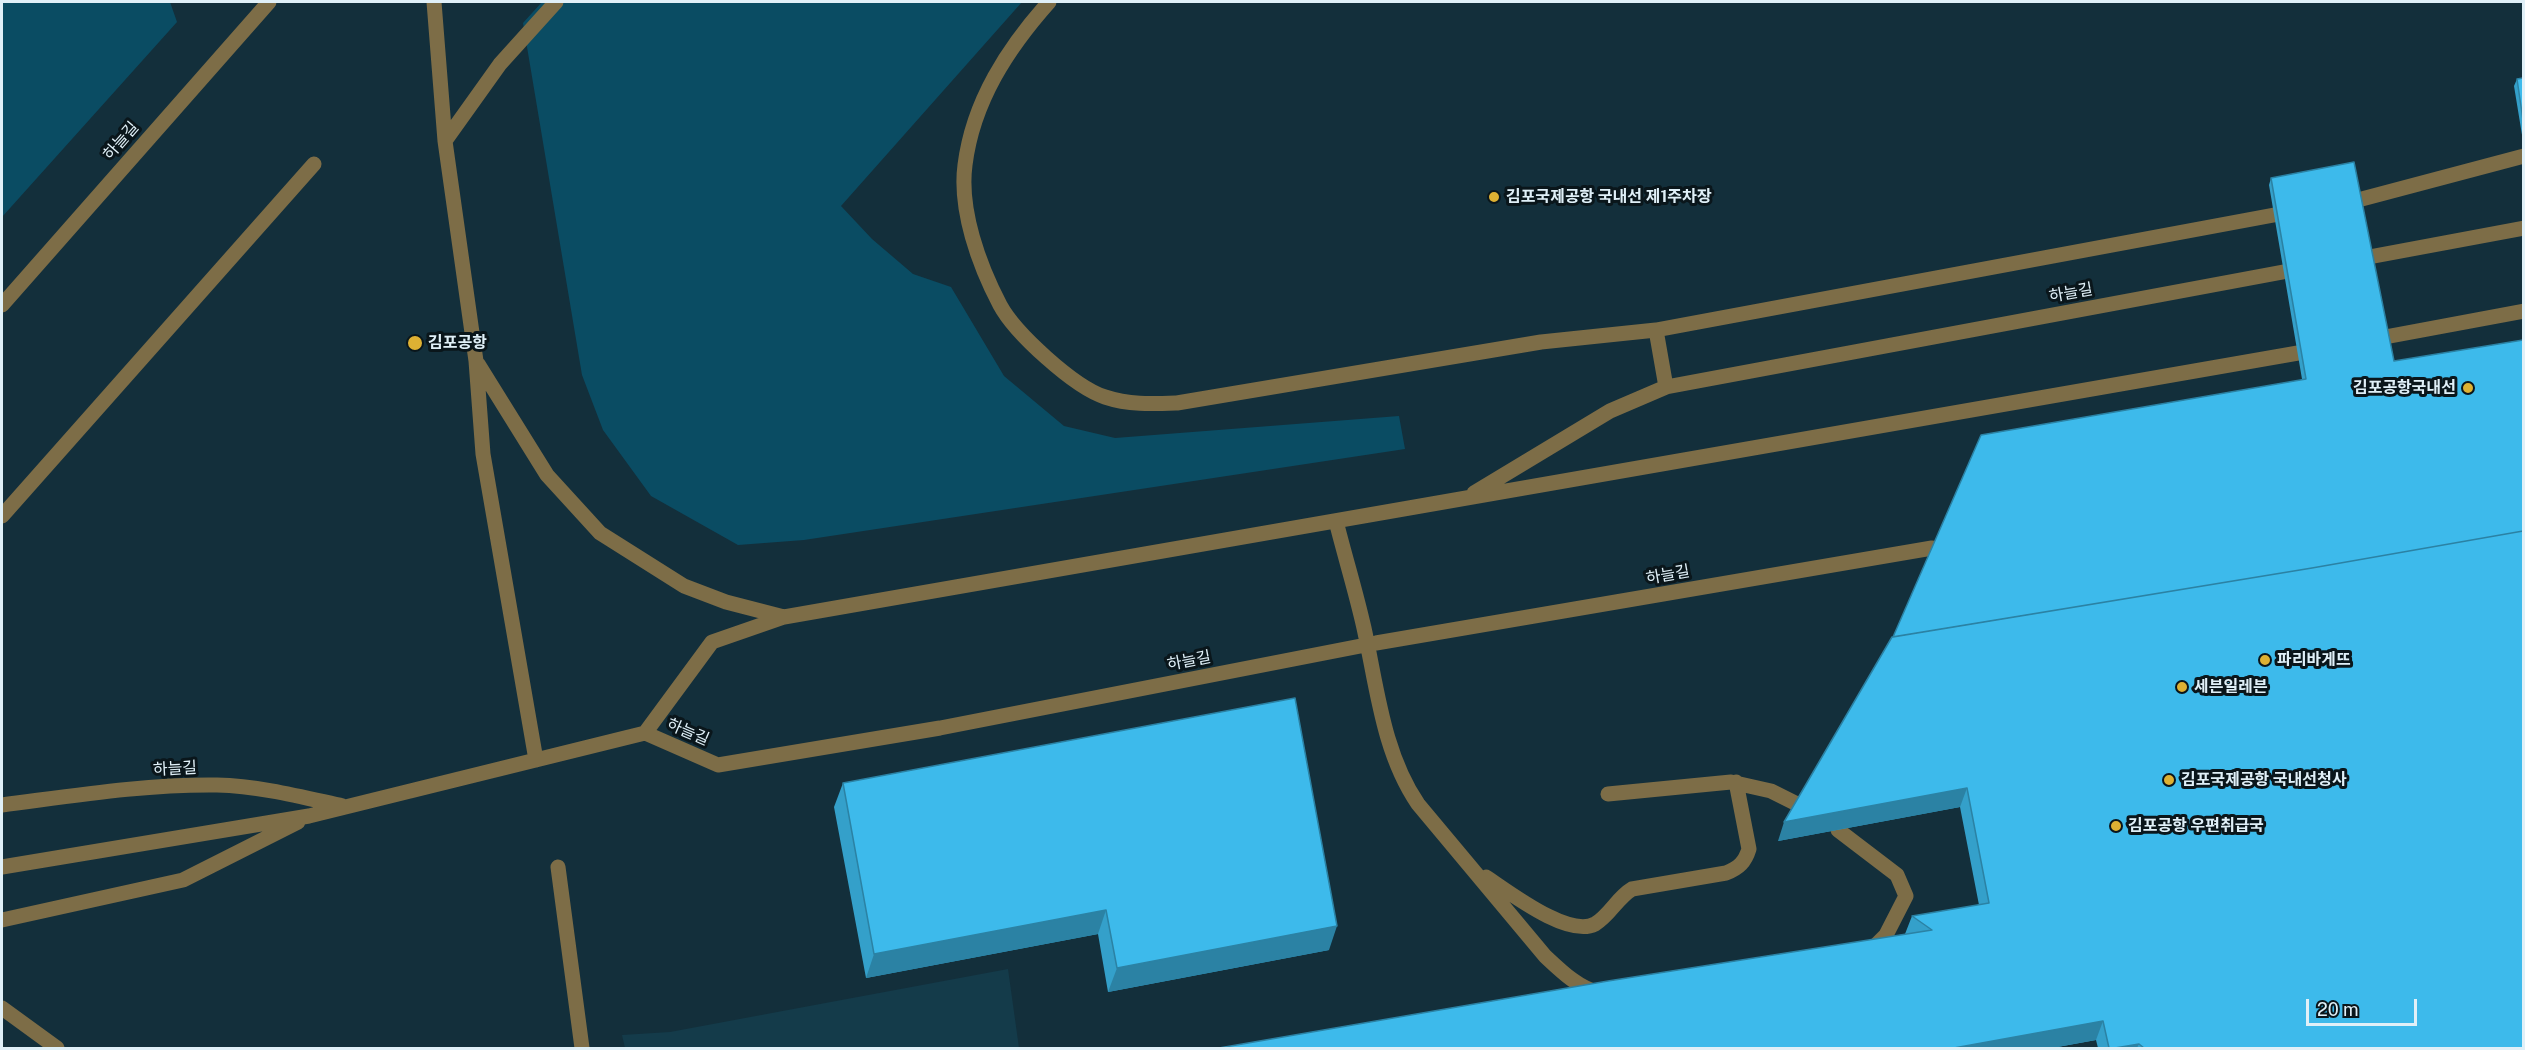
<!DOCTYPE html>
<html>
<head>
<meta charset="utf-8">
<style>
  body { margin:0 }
  #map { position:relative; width:2525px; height:1050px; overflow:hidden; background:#132f3b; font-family:"Public Sans",sans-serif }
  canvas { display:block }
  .frame { position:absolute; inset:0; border:3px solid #e0f0f8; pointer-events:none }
  .scale { position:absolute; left:2306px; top:999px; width:111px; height:27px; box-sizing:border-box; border:3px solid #e0f0f8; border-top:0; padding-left:8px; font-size:18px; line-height:21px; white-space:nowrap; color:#e0f0f8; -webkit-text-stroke:4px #0a161b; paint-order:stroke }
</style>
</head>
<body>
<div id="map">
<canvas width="2525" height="1050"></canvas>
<div class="frame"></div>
<div class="scale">20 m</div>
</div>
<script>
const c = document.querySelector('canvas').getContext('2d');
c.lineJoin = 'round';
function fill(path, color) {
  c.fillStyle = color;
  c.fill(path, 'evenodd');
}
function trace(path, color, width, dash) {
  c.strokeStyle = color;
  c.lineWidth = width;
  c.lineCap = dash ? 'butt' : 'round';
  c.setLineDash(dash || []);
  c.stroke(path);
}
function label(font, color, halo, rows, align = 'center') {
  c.font = font + ' "Public Sans","Noto Sans KR",sans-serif';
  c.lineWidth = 6;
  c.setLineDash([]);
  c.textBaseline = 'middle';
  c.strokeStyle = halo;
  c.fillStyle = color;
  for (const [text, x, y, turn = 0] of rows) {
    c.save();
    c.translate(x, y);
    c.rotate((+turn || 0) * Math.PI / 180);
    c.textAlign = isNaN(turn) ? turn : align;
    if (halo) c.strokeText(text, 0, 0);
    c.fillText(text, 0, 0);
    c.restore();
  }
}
fill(new Path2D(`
  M1008 969 1019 1048H625L622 1035 670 1032Z`), '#143b4a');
fill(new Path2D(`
  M2 2H170L177 22 2 217Z
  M542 2H1022L841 206 872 239 913 274 951 287 1004 376 1064 426 1115 438 1399 416 1405 449 804 540 738 545 651 496 603 430 582 375 523 23Z`), '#0a4c63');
trace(new Path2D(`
  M434 2 445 141 476 361 483 454 536 760
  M1049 2C1008 48 973 101 965 165 959 210 979 265 1000 305 1015 333 1074 387 1105 397 1129 405 1151 404 1177 403L1541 342 1656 330 1666 387
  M445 141 500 64 556 2
  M2358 200 2524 156
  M2369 257 2524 228
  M2 305 269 2
  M1656 330 2274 215
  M2385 337 2524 311
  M478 364 547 475 600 533 684 586 726 602 784 617
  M1474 493 1610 411 1666 387 2283 272
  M2 516 314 164
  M1336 521C1345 557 1356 592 1364 628 1377 687 1383 753 1418 804L1545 956C1560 970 1579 989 1600 993
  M645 733 712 642 784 617 2298 353
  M645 733 718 765 940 728 1376 643 1932 548
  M1608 794 1731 782 1771 791 1799 805
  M2 805C72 796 145 784 217 785 260 786 302 797 343 806
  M1838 830 1897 875 1906 896 1886 935 1870 951
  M2 867 309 816 645 733
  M558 867 582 1048
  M1486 877C1509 892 1568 938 1595 924 1610 915 1617 898 1632 889L1726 873C1739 868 1745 862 1749 849L1736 782
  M2 920 183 880 298 822
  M2 1008 57 1048`), '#7d6d47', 15);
fill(new Path2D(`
  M2523 78V141L2514 86 2517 79Z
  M2271 178 2523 1048H2098L2096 1040 2052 1048H1219L1905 934 1912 916 1979 905 1960 807 1778 841 2302 379 2269 185Z
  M843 783 1329 950 1108 992 1098 934 866 978 834 807Z`), '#34a0ca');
fill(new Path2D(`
  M1967 788 1960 807 1778 841 1784 822Z
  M1106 910 1098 934 866 978 874 954Z
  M1337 926 1329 950 1108 992 1117 968Z
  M2103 1021 2096 1040 2052 1048H1954Z
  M2139 1044 2137 1048H2115Z`), '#2b82a4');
const building = new Path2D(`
  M2523 78V120L2517 79Z
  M2354 162 2394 361 2523 340V531L2312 568 1893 637 1981 435 2306 379 2271 178Z
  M2523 531V1048H2144L2139 1044 2115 1048H2109L2103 1021 1954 1048H1219L1608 981 1932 930 1912 916 1989 903 1967 788 1784 822 1892 637 2312 568Z
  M1295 698 1337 926 1117 968 1106 910 874 954 843 783Z`);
fill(building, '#3dbaeb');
trace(building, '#2b82a4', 1.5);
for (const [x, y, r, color] of [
  [1494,197,6,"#deb133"],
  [415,343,8,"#deb133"],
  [2468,388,6,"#deb133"],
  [2265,660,6,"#deb133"],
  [2182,687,6,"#deb133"],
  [2169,780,6,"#deb133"],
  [2116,826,6,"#deb133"]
]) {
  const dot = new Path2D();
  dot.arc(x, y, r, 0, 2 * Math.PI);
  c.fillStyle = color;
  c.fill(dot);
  trace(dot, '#0a161b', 2);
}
label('16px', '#e0f0f8', '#0a161b', [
  ["하늘길",121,141,-49],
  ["하늘길",2071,293,-10],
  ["하늘길",1668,575,-10],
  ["하늘길",1189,661,-11],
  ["하늘길",688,732,23],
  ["하늘길",175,769,-3]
]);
label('bold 16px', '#e0f0f8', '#0a161b', [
  ["김포국제공항 국내선 제1주차장",1506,197],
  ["김포공항",428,343],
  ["김포공항국내선",2456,388,"right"],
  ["파리바게뜨",2277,660],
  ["세븐일레븐",2194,687],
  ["김포국제공항 국내선청사",2181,780],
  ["김포공항 우편취급국",2128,826]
], 'left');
</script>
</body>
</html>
